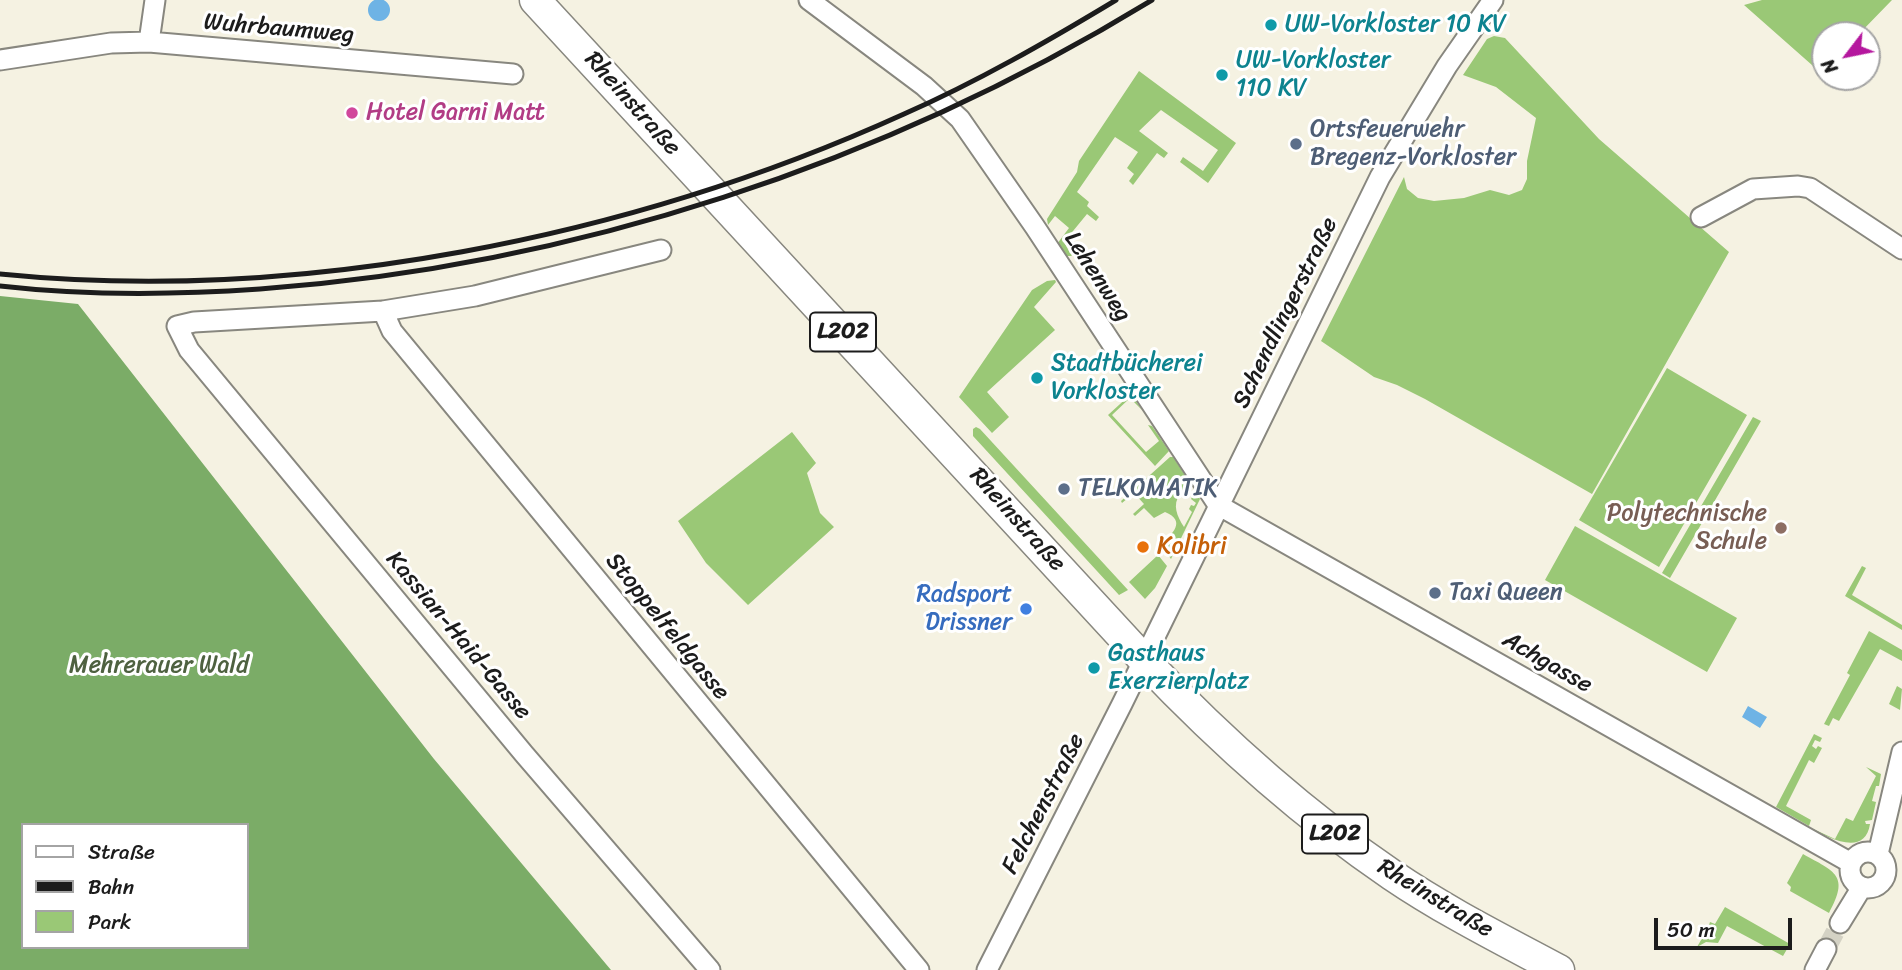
<!DOCTYPE html>
<html>
<head>
<meta charset="utf-8">
<style>
  body { margin:0 }
  #map { position:relative; width:1902px; height:970px; overflow:hidden; background:#f5f2e2; font-family:Sriracha,sans-serif }
  canvas { display:block }
  .legend { position:absolute; left:21px; top:823px; width:228px; height:126px; box-sizing:border-box; background:#fff; border:2px solid #a4a4a4; margin:0; padding:9px 12px; list-style:none; font-size:21px; color:#1c1c1c }
  .legend li { display:flex; align-items:center; gap:14px; height:35px }
  .legend b { width:35px; border:2px solid #a4a4a4 }
  .north { position:absolute; left:1811px; top:21px; width:70px; height:70px; box-sizing:border-box; background:#fff; border:2px solid #a4a4a4; border-radius:50%; rotate:238deg; font-size:19px; font-weight:700; line-height:28px; text-align:center; color:#1c1c1c }
  .north::after { content:''; display:block; margin:auto; width:24px; height:32px; background:#b5179e; clip-path:polygon(50% 0,100% 100%,50% 72%,0 100%) }
  .scale { position:absolute; left:1654px; top:918px; width:138px; height:32px; box-sizing:border-box; border:4px solid #1c1c1c; border-top:0; padding-left:9px; font-size:21px; line-height:24px; white-space:nowrap; color:#1c1c1c; -webkit-text-stroke:5px #fff; paint-order:stroke }
</style>
</head>
<body>
<div id="map">
<canvas width="1902" height="970"></canvas>
<ul class="legend">
<li><b style="height:9px;background:#fff"></b>Straße</li>
<li><b style="height:9px;background:#1c1c1c"></b>Bahn</li>
<li><b style="height:19px;background:#9ac876"></b>Park</li>
</ul>
<div class="north">N</div>
<div class="scale">50 m</div>
</div>
<script>
const c = document.querySelector('canvas').getContext('2d');
c.lineJoin = 'round';
function fill(path, color) {
  c.fillStyle = color;
  c.fill(path, 'evenodd');
}
function trace(path, color, width, dash) {
  c.strokeStyle = color;
  c.lineWidth = width;
  c.lineCap = dash ? 'butt' : 'round';
  c.setLineDash(dash || []);
  c.stroke(path);
}
function label(font, color, halo, rows, align = 'center') {
  c.font = font + ' Sriracha,sans-serif';
  c.lineWidth = 6;
  c.setLineDash([]);
  c.textBaseline = 'middle';
  c.strokeStyle = halo;
  c.fillStyle = color;
  for (const [text, x, y, turn = 0] of rows) {
    c.save();
    c.translate(x, y);
    c.rotate((+turn || 0) * Math.PI / 180);
    c.textAlign = isNaN(turn) ? turn : align;
    if (halo) c.strokeText(text, 0, 0);
    c.fillText(text, 0, 0);
    c.restore();
  }
}
fill(new Path2D(`
  M1762 0H1892L1858 35H1825V69L1821 73 1744 5Z
  M1494 36 1505 38 1599 139 1729 252 1592 494 1425 399 1397 385 1374 377 1321 341 1404 177 1407 189 1418 198 1434 201 1464 198 1490 190 1509 195 1522 190 1527 179V161L1536 118 1496 87 1463 75 1487 39Z
  M1139 71 1236 143 1208 183 1180 162 1183 157 1203 171 1218 150 1161 110 1139 131 1168 153 1164 158 1157 153 1133 185 1129 181 1134 174 1127 168 1138 152 1115 137 1077 192 1089 202 1087 206 1099 217 1096 221 1087 214 1064 242 1070 253 1076 252 1071 256H1065L1057 244 1069 228 1055 216 1048 225 1047 219 1077 172 1079 161Z
  M1055 280 1056 282 1034 307 1055 330 987 392 1009 417 992 433 959 397 1032 290 1047 281Z
  M1667 368 1747 415 1659 567 1579 520Z
  M1131 394 1142 410 1130 398 1112 415 1146 452 1159 441 1148 425 1152 426 1169 451 1155 466 1108 415Z
  M1753 417 1761 421 1670 578 1662 573Z
  M976 427 980 429 1128 590 1119 595 973 436V429Z
  M792 432 816 463 807 473 820 513 834 527 748 605 706 563 678 521Z
  M1170 457H1173L1191 484 1184 495 1180 494C1172 505 1177 516 1184 527L1192 512 1189 509 1191 505 1194 506 1196 503 1191 499 1195 491 1200 499 1171 559 1161 545C1172 534 1187 521 1165 512L1154 518 1144 508 1135 516 1133 514 1144 504 1134 493 1122 503 1121 501Z
  M1575 526 1737 618 1707 672 1545 580Z
  M1158 555 1167 566 1155 588 1145 599 1129 582Z
  M1862 566 1866 568 1852 595 1902 625V630L1845 596Z
  M1869 631 1902 650V661L1880 649 1839 721 1833 718 1829 726 1824 724 1850 675 1847 673Z
  M1897 686 1902 689 1900 710 1889 704Z
  M1814 734 1822 738 1820 742 1815 740 1812 746 1816 749 1818 746 1822 748 1814 763 1809 760 1786 806 1811 820 1809 826 1776 807Z
  M1866 767 1881 774 1879 786H1876L1872 801 1876 802 1872 820 1865 821 1866 824H1870C1865 858 1827 837 1811 828L1835 839 1846 818 1853 821 1876 776Z
  M1803 854C1835 872 1850 875 1829 913L1790 891 1791 887 1787 883Z
  M1725 907 1790 944 1783 956 1727 926 1718 943 1706 942 1697 947 1708 928 1710 922 1715 924Z`), '#9ac876');
fill(new Path2D(`
  M0 296 78 304 434 759 611 970H0ZM23 825H247V947H23Z`), '#7bac67');
fill(new Path2D(`
  M368 10a11 11 0 1 1 22 0a11 11 0 1 1-22 0Z
  M1748 706 1767 717 1760 728 1742 717Z`), '#6eb3e5');
trace(new Path2D(`
  M1826 949 1840 923`), '#d4d2c4', 19, [19, 10]);
const street = new Path2D(`
  M809 0 924 86 960 119 1035 227 1218 505 1851 863
  M149 42 155 0
  M0 60 111 43 149 42 513 74
  M1701 217 1753 189 1798 186 1810 188 1902 249
  M661 250 475 296 383 311 194 322 177 326 189 350 524 754 710 970
  M383 311 392 331 919 970
  M1850 870a18 18 0 1 1 36 0a18 18 0 1 1-36 0Z
  M1878 854 1902 752
  M1840 923 1862 887
  M987 970 1122 704 1380 177 1447 66 1493 0
  M1815 970 1826 949`);
const primary = new Path2D(`
  M535 0 1144 660C1220 740 1301 813 1392 875 1445 911 1503 940 1559 970`);
trace(street, '#88877f', 23);
trace(primary, '#88877f', 33);
trace(street, '#fff', 19);
trace(primary, '#fff', 30);
trace(new Path2D(`
  M0 274C300 304 631 238 904 114 977 82 1048 41 1116 0
  M0 286C87 296 173 295 260 289 574 266 884 164 1152 0`), '#1c1c1c', 5);
for (const [x, y, r, color] of [
  [1271,25,7,"#0f9aa8"],
  [1222,75,7,"#0f9aa8"],
  [352,113,7,"#d1479c"],
  [1296,144,7,"#5c6f8a"],
  [1037,378,7,"#0f9aa8"],
  [1064,489,7,"#5c6f8a"],
  [1781,528,7,"#8d6e63"],
  [1143,547,7,"#e8710a"],
  [1435,593,7,"#5c6f8a"],
  [1026,609,7,"#3f7fe0"],
  [1094,668,7,"#0f9aa8"]
]) {
  const dot = new Path2D();
  dot.arc(x, y, r, 0, 2 * Math.PI);
  c.fillStyle = color;
  c.fill(dot);
  trace(dot, '#fff', 2.5);
}
for (const [x, y, w] of [
  [843,332,66],
  [1335,834,66]
]) {
  const box = new Path2D();
  box.roundRect(x - w / 2, y - 19.5, w, 39, 5);
  c.fillStyle = '#fff';
  c.fill(box);
  trace(box, '#1c1c1c', 2);
}
label('bold 23px', '#1c1c1c', null, [
  ["L202",843,332],
  ["L202",1335,834]
]);
label('24px', '#0d838f', '#fff', [
  ["UW-Vorkloster 10 KV",1285,25],
  ["UW-Vorkloster",1236,61],
  ["110 KV",1236,89],
  ["Stadtbücherei",1051,364],
  ["Vorkloster",1051,392],
  ["Gasthaus",1108,654],
  ["Exerzierplatz",1108,682]
], 'left');
label('24px', '#1c1c1c', '#fff', [
  ["Wuhrbaumweg",279,29,5],
  ["Rheinstraße",632,104,48],
  ["Lehenweg",1097,277,57],
  ["Schendlingerstraße",1286,313,-64],
  ["Rheinstraße",1017,520,48],
  ["Stoppelfeldgasse",667,627,51],
  ["Kassian-Haid-Gasse",458,636,50],
  ["Achgasse",1547,663,30],
  ["Felchenstraße",1044,804,-63],
  ["Rheinstraße",1435,899,31]
]);
label('24px', '#b23c85', '#fff', [
  ["Hotel Garni Matt",366,113]
], 'left');
label('24px', '#4e5e75', '#fff', [
  ["Ortsfeuerwehr",1310,130],
  ["Bregenz-Vorkloster",1310,158],
  ["TELKOMATIK",1078,489],
  ["Taxi Queen",1449,593]
], 'left');
label('24px', '#785e54', '#fff', [
  ["Polytechnische",1767,514],
  ["Schule",1767,542]
], 'right');
label('24px', '#c56008', '#fff', [
  ["Kolibri",1157,547]
], 'left');
label('24px', '#366cbe', '#fff', [
  ["Radsport",1012,595],
  ["Drissner",1012,623]
], 'right');
label('24px', '#4e6140', '#fff', [
  ["Mehrerauer Wald",159,666]
]);
</script>
</body>
</html>
